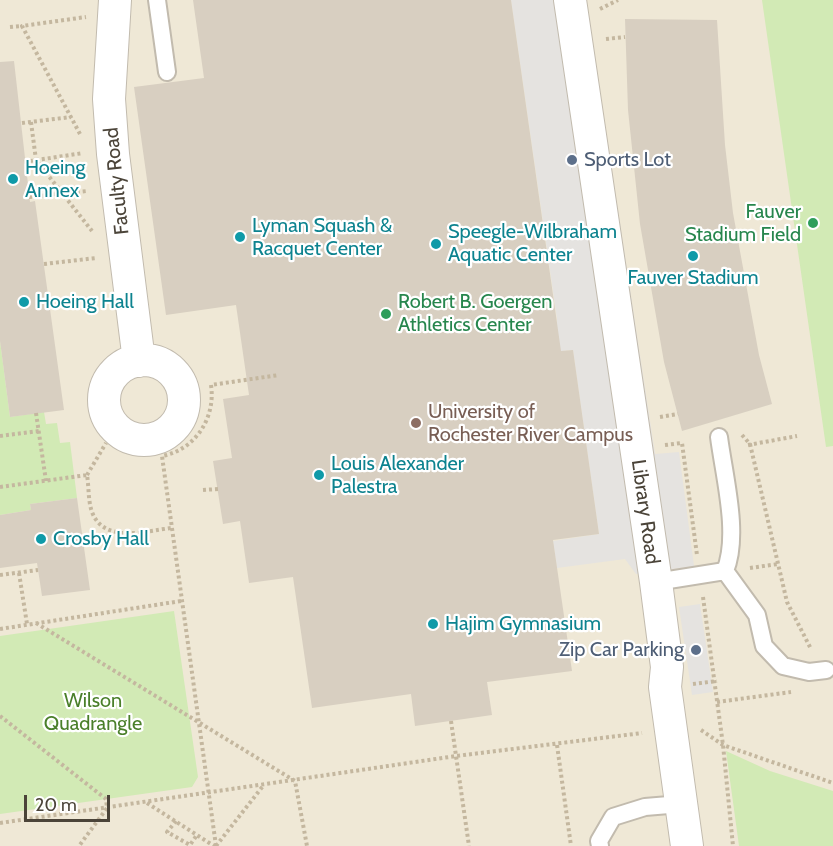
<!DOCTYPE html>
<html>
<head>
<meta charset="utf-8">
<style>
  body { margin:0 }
  #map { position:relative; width:833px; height:846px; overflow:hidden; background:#f6f3ec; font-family:Cabin,sans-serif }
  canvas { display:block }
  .scale { position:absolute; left:24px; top:795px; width:86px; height:27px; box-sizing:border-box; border:3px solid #4b4439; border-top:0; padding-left:8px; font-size:18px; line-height:21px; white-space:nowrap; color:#4b4439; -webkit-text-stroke:4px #fff; paint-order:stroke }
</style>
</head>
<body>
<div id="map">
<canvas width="833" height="846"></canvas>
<div class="scale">20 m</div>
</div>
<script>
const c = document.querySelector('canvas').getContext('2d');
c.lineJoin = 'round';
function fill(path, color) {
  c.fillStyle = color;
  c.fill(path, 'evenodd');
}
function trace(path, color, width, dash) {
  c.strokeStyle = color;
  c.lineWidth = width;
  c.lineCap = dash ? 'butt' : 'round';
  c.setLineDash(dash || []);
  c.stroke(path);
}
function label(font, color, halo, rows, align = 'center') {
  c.font = font + ' Cabin,sans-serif';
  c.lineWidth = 4.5;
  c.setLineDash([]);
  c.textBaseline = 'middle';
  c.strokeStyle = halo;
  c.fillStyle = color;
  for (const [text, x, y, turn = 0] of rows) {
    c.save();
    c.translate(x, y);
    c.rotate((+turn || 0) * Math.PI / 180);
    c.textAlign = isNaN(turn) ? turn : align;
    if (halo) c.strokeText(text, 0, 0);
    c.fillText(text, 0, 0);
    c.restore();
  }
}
fill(new Path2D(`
  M0 0H833V846H0Z`), '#efe8d6');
fill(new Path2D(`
  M762 0H833V446L826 447Z
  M0 341 10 417 44 412 46 424 57 423 60 443 70 442 77 498 30 504 31 510 0 515Z
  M174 611 198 777 192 787 0 814V636Z
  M726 751 770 771 833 791V846H739Z`), '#d2eab5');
fill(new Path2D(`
  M511 0H586L655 454 679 452 694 566 636 574 625 559 557 568 553 541 599 534 573 350 552 352 557 319Z
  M700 604 713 692 692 695 679 607Z`), '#e5e3e0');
fill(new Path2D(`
  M193 0H511L561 351 573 350 599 534 553 540 572 671 487 682 492 715 415 726 411 694 312 708 293 577 249 583 240 521 223 524 213 461 232 458 223 399 249 395 236 305 166 315 134 87 204 78Z
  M625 19 717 20 725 145 733 213 759 355 772 404 682 431 664 362 640 224 628 110Z
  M14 61 30 202 35 201 64 410 10 417 0 341V62Z
  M77 498 90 590 42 596 37 563 0 568V515L31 510 30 504Z`), '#d8cfc1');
const service = new Path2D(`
  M157 0 167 72
  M725 571 757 615 764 646 783 666 809 672 826 670
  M656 582 725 571C740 535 724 476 719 437
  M600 846 599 841 613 817 645 807 681 804`);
const minor = new Path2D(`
  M115 0 109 99 113 154 139 361
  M570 0 656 582 667 667 665 687 687 846
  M104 400a40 40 0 1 1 80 0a40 40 0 1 1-80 0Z`);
trace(service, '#c2bbae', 20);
trace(minor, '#c2bbae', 34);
trace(new Path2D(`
  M600 9 618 0
  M10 27 22 26
  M606 39 625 37
  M31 122 36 160 92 231
  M22 123 71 117
  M80 134 22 26 86 17
  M24 162 83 153
  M29 197 87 191
  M44 264 96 258
  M36 413 46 481
  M660 417 678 414
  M742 435 750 444 787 602 811 649
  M0 436 39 431
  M665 445 682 443 697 555
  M748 445 797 436
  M87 475 106 443
  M0 487 87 475C89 487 88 501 92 512 104 544 146 531 171 528
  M203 490 218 489
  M750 568 778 564
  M19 573 27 624
  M0 575 38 570
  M703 597 723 745 733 846
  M36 623 295 781 307 846
  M0 629 181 601
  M693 684 717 681
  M717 702 791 692
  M0 716 106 799 107 808 79 846
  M451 721 469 846
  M701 730 723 745 833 783
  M557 745 571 846
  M147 803 214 846
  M176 821 167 832 190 845 197 835
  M0 823 456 756 642 733
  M216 846 162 456C195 450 216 418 211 385L279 375
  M216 846 263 786`), '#c4b79f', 4, [3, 3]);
trace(service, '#fff', 16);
trace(minor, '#fff', 32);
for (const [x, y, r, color] of [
  [572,160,6,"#5c6f8a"],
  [13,179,6,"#0f9aa8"],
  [813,223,6,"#2e9e5b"],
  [240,237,6,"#0f9aa8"],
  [436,244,6,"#0f9aa8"],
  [693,256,6,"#0f9aa8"],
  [24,302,6,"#0f9aa8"],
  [386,314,6,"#2e9e5b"],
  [416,423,6,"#8d6e63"],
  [319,475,6,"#0f9aa8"],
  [41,539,6,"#0f9aa8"],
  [433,624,6,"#0f9aa8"],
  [696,650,6,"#5c6f8a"]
]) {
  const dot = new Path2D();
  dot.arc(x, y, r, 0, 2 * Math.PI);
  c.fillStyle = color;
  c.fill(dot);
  trace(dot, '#fff', 2);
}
label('20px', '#4e5e75', '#fff', [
  ["Sports Lot",584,160],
  ["Zip Car Parking",684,650,"right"]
], 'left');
label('20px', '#0d838f', '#fff', [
  ["Hoeing",25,168],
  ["Annex",25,191],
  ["Lyman Squash &",252,226],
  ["Racquet Center",252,249],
  ["Speegle-Wilbraham",448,232],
  ["Aquatic Center",448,255],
  ["Fauver Stadium",693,278,"center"],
  ["Hoeing Hall",36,302],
  ["Louis Alexander",331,464],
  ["Palestra",331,487],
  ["Crosby Hall",53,539],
  ["Hajim Gymnasium",445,624]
], 'left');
label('20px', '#4b4439', '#fff', [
  ["Faculty Road",117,181,-96],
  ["Library Road",645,512,82]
]);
label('20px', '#27864d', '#fff', [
  ["Fauver",801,212],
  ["Stadium Field",801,235],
  ["Robert B. Goergen",398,302,"left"],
  ["Athletics Center",398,325,"left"]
], 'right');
label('20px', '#785e54', '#fff', [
  ["University of",428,412],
  ["Rochester River Campus",428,435]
], 'left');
label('20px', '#4a7f2a', '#fff', [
  ["Wilson",93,701],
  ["Quadrangle",93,724]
]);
</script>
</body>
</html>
